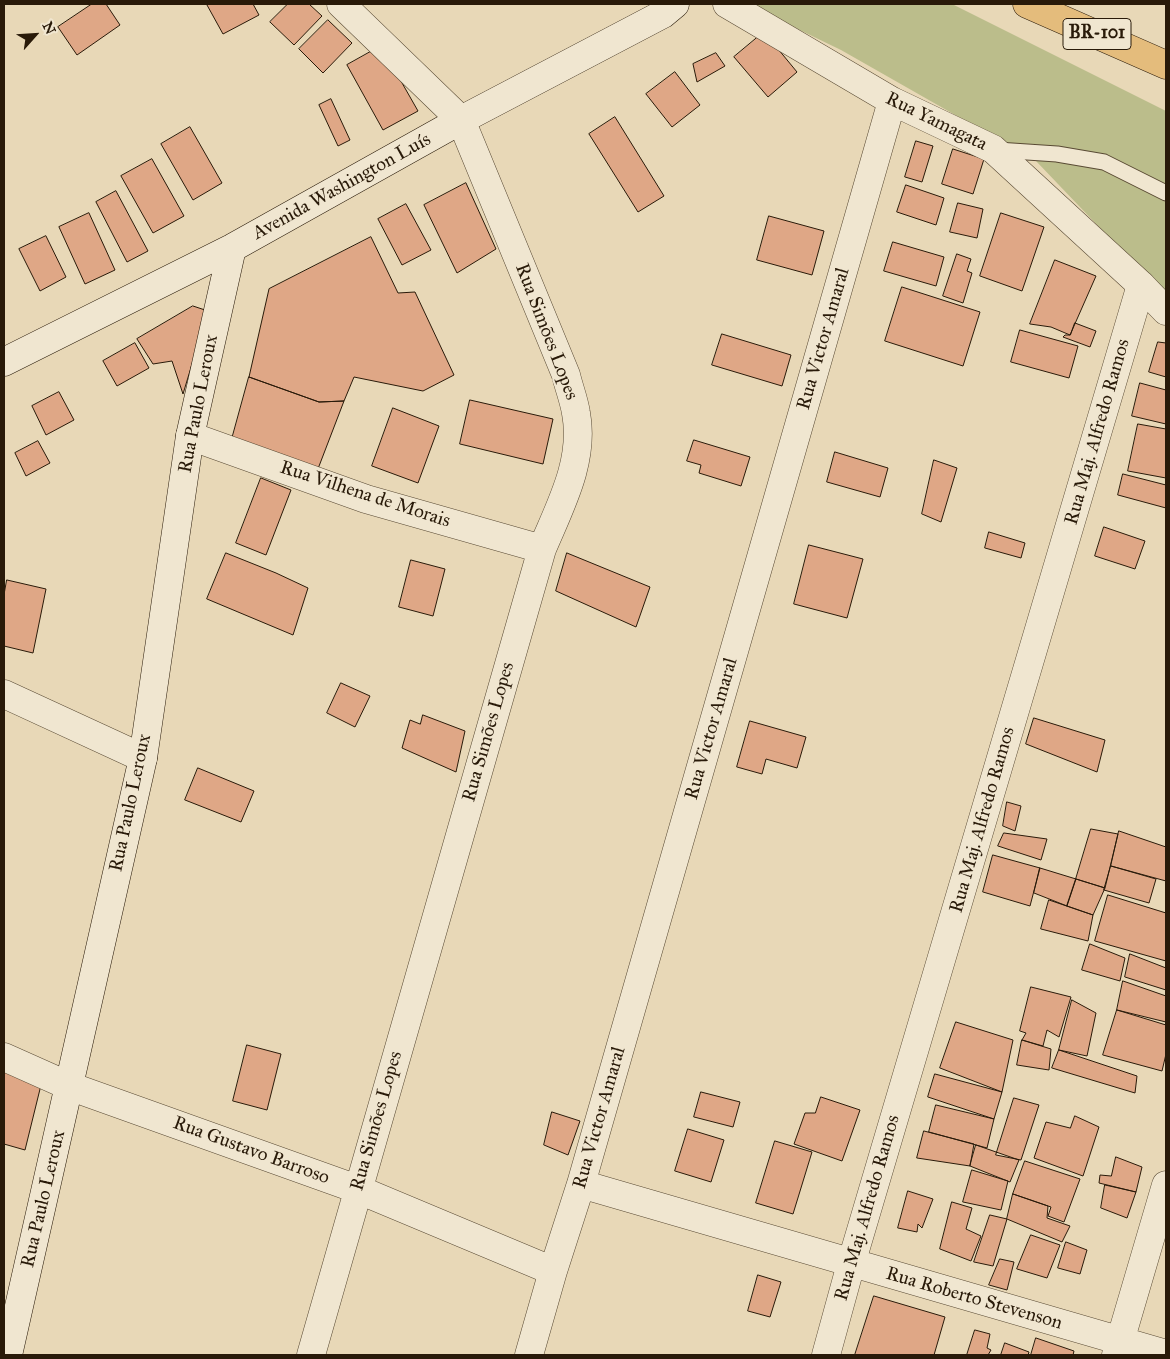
<!DOCTYPE html>
<html>
<head>
<meta charset="utf-8">
<style>
  body { margin:0 }
  #map { position:relative; width:1170px; height:1359px; overflow:hidden; background:#e8d8b7; font-family:"IM FELL Great Primer",serif }
  canvas { display:block }
  .frame { position:absolute; inset:0; border:5px solid #291a09; pointer-events:none }
  .north { position:absolute; left:10px; top:10px; width:50px; height:50px; -webkit-text-stroke:4px #f0e6d0; paint-order:stroke; rotate:64deg; font-size:14px; font-weight:700; line-height:20px; text-align:center; color:#291a09 }
  .north::after { content:''; display:block; margin:auto; width:18px; height:22px; background:#291a09; clip-path:polygon(50% 0,100% 100%,50% 72%,0 100%) }
</style>
</head>
<body>
<div id="map">
<canvas width="1170" height="1359"></canvas>
<div class="frame"></div>
<div class="north">N</div>
</div>
<script>
const c = document.querySelector('canvas').getContext('2d');
c.lineJoin = 'round';
function fill(path, color) {
  c.fillStyle = color;
  c.fill(path, 'evenodd');
}
function trace(path, color, width, dash) {
  c.strokeStyle = color;
  c.lineWidth = width;
  c.lineCap = dash ? 'butt' : 'round';
  c.setLineDash(dash || []);
  c.stroke(path);
}
function label(font, color, halo, rows, align = 'center') {
  c.font = font + ' "IM FELL Great Primer",serif';
  c.lineWidth = 4;
  c.setLineDash([]);
  c.textBaseline = 'middle';
  c.strokeStyle = halo;
  c.fillStyle = color;
  for (const [text, x, y, turn = 0] of rows) {
    c.save();
    c.translate(x, y);
    c.rotate((+turn || 0) * Math.PI / 180);
    c.textAlign = isNaN(turn) ? turn : align;
    if (halo) c.strokeText(text, 0, 0);
    c.fillText(text, 0, 0);
    c.restore();
  }
}
fill(new Path2D(`
  M746 4H952L1166 111V297L1036 161 841 50Z`), '#bbbd8b');
const building = new Path2D(`
  M92 4H106L120 25 77 55 58 27Z
  M209 4H253L259 15 223 34 207 5Z
  M288 4H309L322 16 294 45 270 22Z
  M328 20 352 43 323 73 299 49Z
  M764 32 797 72 768 97 734 57Z
  M381 46 418 111 383 130 347 65Z
  M716 53 725 66 697 82 693 64Z
  M675 72 700 105 672 127 646 94Z
  M331 99 350 140 338 146 319 105Z
  M615 117 664 196 638 212 589 134Z
  M190 127 222 183 193 200 161 144Z
  M916 141 933 146 922 182 905 177Z
  M953 149 984 159 973 194 942 184Z
  M152 159 184 216 153 233 121 176Z
  M466 183 496 249 457 273 424 205Z
  M906 185 944 198 936 225 897 212Z
  M116 191 148 251 127 262 96 202Z
  M958 203 983 209 977 238 950 232Z
  M406 204 431 250 402 265 378 219Z
  M89 213 115 270 85 284 59 227Z
  M1001 213 1044 227 1022 291 980 276Z
  M769 216 824 231 812 275 757 260Z
  M46 236 66 277 40 291 19 249Z
  M371 237 398 293 415 292 454 375 423 391 354 377 344 401 319 402 249 377 269 289Z
  M893 242 944 257 936 286 884 271Z
  M957 254 971 259 967 271 972 273 963 303 943 296Z
  M1055 260 1096 276 1070 335 1051 327 1030 324Z
  M902 287 980 312 963 366 885 341Z
  M193 306 208 311 183 394 172 361 153 364 137 339Z
  M1075 323 1096 331 1090 347 1063 337 1065 335H1070Z
  M1020 330 1078 346 1069 378 1011 362Z
  M722 334 791 355 782 386 712 365Z
  M1158 342 1166 343V377L1149 372Z
  M135 343 149 368 117 386 103 361Z
  M249 377 319 402 344 401 316 474 232 439Z
  M1140 383 1166 390V424L1132 416Z
  M59 392 74 420 46 435 32 406Z
  M470 400 553 419 543 464 460 444Z
  M393 408 439 426 418 483 372 466Z
  M1138 424 1166 429V478L1128 471Z
  M694 440 750 457 741 486 699 473 701 465 687 461Z
  M38 441 50 463 26 476 15 453Z
  M835 452 888 468 880 497 827 482Z
  M934 460 957 468 941 522 922 514Z
  M1123 474 1166 485V508L1118 495Z
  M261 478 291 490 266 555 236 543Z
  M1104 527 1145 541 1135 569 1095 556Z
  M989 532 1025 543 1021 558 985 548Z
  M809 545 863 559 847 618 794 604Z
  M226 553 276 573 308 588 293 635 207 599Z
  M567 553 650 587 636 627 556 591Z
  M411 560 445 569 433 616 399 607Z
  M7 580 46 589 33 653 4 646V595Z
  M341 683 370 696 355 727 327 713Z
  M423 715 465 731 456 772 402 748 410 720 420 724Z
  M1034 718 1105 740 1097 772 1026 744Z
  M750 721 806 737 797 768 766 759 762 774 737 767Z
  M198 768 254 791 241 822 185 800Z
  M1007 802 1021 806 1015 831 1003 826Z
  M1091 829 1118 834 1105 888 1076 879Z
  M1119 831 1166 847V881L1111 866Z
  M1004 833 1047 839 1041 860 998 846Z
  M993 855 1040 868 1030 906 983 892Z
  M1111 866 1156 879 1149 903 1104 890Z
  M1040 868 1076 879 1067 906 1034 893Z
  M1076 879 1105 888 1093 915 1067 906Z
  M1108 895 1166 913V961L1095 941Z
  M1049 900 1093 915 1088 941 1041 929Z
  M1090 944 1125 958 1120 981 1082 970Z
  M1130 954 1166 968V990L1125 977Z
  M1123 981 1166 996V1025L1117 1010Z
  M1031 987 1071 997 1059 1037 1047 1030 1043 1046 1022 1040 1026 1033 1020 1031Z
  M1072 1000 1096 1013 1087 1056 1059 1050Z
  M1117 1010 1166 1022V1054L1162 1071 1103 1055Z
  M956 1022 1013 1040 1002 1092 940 1068Z
  M1022 1040 1051 1049 1049 1070 1017 1065Z
  M247 1045 281 1054 267 1110 233 1101Z
  M1059 1050 1137 1076 1135 1093 1052 1068Z
  M4 1068 41 1085 25 1150 4 1144Z
  M935 1074 1002 1092 994 1119 928 1097Z
  M701 1092 740 1102 733 1127 694 1117Z
  M821 1097 860 1110 842 1161 794 1144 805 1113H815Z
  M1014 1098 1039 1105 1021 1160 996 1155Z
  M936 1105 994 1119 987 1148 929 1132Z
  M552 1112 580 1121 568 1155 544 1145Z
  M1075 1116 1099 1127 1083 1176 1034 1158 1046 1122 1070 1128Z
  M688 1129 724 1140 711 1182 675 1171Z
  M924 1131 974 1144 970 1166 917 1158Z
  M775 1141 812 1152 793 1214 756 1203Z
  M976 1145 1019 1160 1010 1182 970 1166Z
  M1116 1157 1142 1167 1136 1192 1099 1183 1100 1175 1111 1176Z
  M1025 1161 1080 1179 1064 1222 1048 1216 1051 1207 1013 1194Z
  M972 1170 1008 1181 1001 1210 963 1202Z
  M1105 1185 1136 1192 1127 1218 1101 1208Z
  M908 1191 933 1199 922 1228 918 1224 917 1232 898 1228Z
  M1013 1194 1048 1206 1047 1218 1070 1226 1062 1242 1007 1219Z
  M952 1202 972 1208 966 1229 981 1236 971 1261 940 1249Z
  M990 1215 1007 1219 993 1266 974 1262Z
  M1031 1235 1060 1245 1047 1278 1017 1269Z
  M1066 1242 1087 1250 1080 1274 1058 1268Z
  M1000 1259 1014 1262 1007 1290 989 1285Z
  M758 1275 781 1282 770 1317 748 1311Z
  M874 1296 945 1317 934 1355H855Z
  M975 1330 990 1334 987 1348 991 1350 988 1355H967Z
  M1036 1338 1074 1351 1073 1355H1031Z
  M1005 1343 1029 1352 1028 1355H1001Z`);
fill(building, '#dfa786');
trace(building, '#291a09', 1);
const lane = new Path2D(`
  M997 150 1057 154 1104 162 1166 193`);
const street = new Path2D(`
  M727 4 892 101 993 149 1141 285 1166 311
  M190 436 366 499 542 549
  M4 694 143 758
  M4 1057 69 1086 357 1189 553 1271
  M581 1184 1166 1354
  M311 1355 542 549C560 506 585 461 576 413 574 400 569 388 566 375L461 120 341 4
  M529 1355 553 1271 581 1184 892 101
  M826 1355 851 1264 1141 285
  M1116 1355 1166 1185`);
const secondary = new Path2D(`
  M4 362 232 248 461 120 663 14 675 4
  M8 1355 143 758 190 436 232 248`);
const highway = new Path2D(`
  M1027 4 1166 65`);
trace(lane, '#594a34', 17);
trace(street, '#594a34', 29);
trace(secondary, '#291a09', 29);
trace(highway, '#291a09', 29);
trace(lane, '#f0e6d0', 15);
trace(street, '#f0e6d0', 28);
trace(secondary, '#f0e6d0', 28);
trace(highway, '#e4bc7c', 28);
for (const [x, y, w] of [
  [1097,34,68]
]) {
  const box = new Path2D();
  box.roundRect(x - w / 2, y - 15.5, w, 31, 4);
  c.fillStyle = '#f0e6d0';
  c.fill(box);
  trace(box, '#291a09', 1);
}
label('bold 18px', '#291a09', null, [
  ["BR-101",1097,34]
]);
label('19px', '#291a09', '#f0e6d0', [
  ["Rua Yamagata",936,122,26],
  ["Avenida Washington Luís",342,187,-29],
  ["Rua Simões Lopes",546,332,69],
  ["Rua Victor Amaral",824,339,-74],
  ["Rua Paulo Leroux",199,404,-79],
  ["Rua Maj. Alfredo Ramos",1098,432,-74],
  ["Rua Vilhena de Morais",365,495,18],
  ["Rua Victor Amaral",712,729,-74],
  ["Rua Simões Lopes",489,732,-74],
  ["Rua Paulo Leroux",131,803,-78],
  ["Rua Maj. Alfredo Ramos",983,820,-74],
  ["Rua Victor Amaral",600,1118,-74],
  ["Rua Simões Lopes",377,1121,-74],
  ["Rua Gustavo Barroso",251,1151,20],
  ["Rua Paulo Leroux",44,1199,-77],
  ["Rua Maj. Alfredo Ramos",868,1208,-74],
  ["Rua Roberto Stevenson",974,1299,16]
]);
</script>
</body>
</html>
